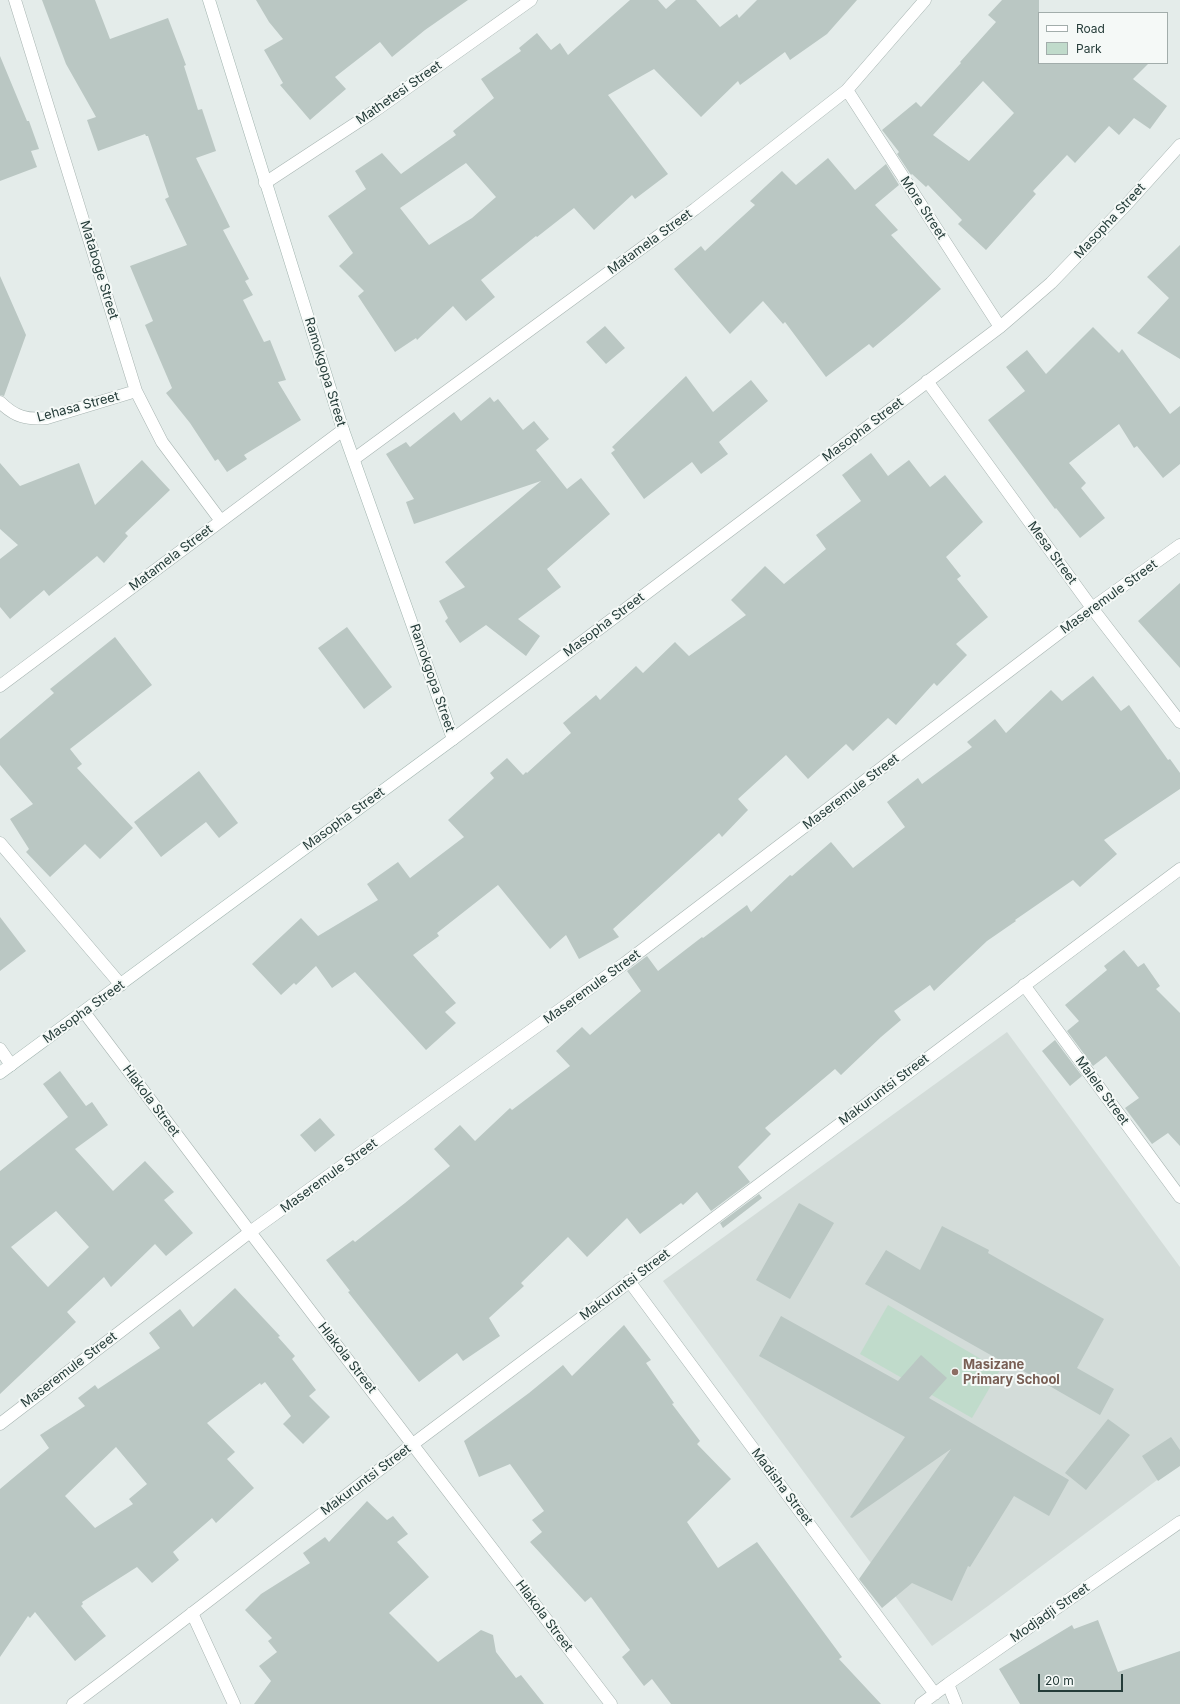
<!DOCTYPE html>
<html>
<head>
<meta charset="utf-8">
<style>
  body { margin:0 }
  #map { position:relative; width:1180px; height:1704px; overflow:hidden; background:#e4ecea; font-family:Inter,sans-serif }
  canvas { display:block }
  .legend { position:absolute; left:1038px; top:12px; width:130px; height:52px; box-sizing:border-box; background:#f5f9f7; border:1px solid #a2adab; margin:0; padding:5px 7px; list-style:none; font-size:12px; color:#253c39 }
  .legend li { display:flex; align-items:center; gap:8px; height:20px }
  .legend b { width:20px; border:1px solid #a2adab }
  .scale { position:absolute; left:1038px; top:1674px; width:85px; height:18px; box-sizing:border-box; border:2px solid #253c39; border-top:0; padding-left:5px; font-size:12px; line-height:14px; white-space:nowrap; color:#253c39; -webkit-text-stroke:3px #f5f9f7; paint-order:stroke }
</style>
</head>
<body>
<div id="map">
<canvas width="1180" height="1704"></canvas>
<ul class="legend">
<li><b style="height:5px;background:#fff"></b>Road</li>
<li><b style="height:11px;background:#c0dbcb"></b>Park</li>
</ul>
<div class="scale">20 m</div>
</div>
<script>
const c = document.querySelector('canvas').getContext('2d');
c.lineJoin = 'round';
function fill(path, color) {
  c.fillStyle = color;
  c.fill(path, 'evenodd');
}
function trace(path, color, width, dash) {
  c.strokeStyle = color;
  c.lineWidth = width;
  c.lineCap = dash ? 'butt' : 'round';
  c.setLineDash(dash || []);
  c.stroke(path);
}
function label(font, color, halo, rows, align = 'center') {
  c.font = font + ' Inter,sans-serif';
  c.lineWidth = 4;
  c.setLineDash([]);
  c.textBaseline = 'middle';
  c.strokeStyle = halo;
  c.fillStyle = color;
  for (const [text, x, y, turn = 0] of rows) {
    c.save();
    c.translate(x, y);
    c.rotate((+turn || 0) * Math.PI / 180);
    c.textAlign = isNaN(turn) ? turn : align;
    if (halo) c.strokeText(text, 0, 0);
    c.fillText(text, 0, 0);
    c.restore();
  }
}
fill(new Path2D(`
  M1007 1032 1180 1267V1463L988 1606 932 1646 663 1281Z`), '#d3dcd9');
fill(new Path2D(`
  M888 1305 1000 1370 972 1418 860 1354Z`), '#c0dbcb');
fill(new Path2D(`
  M42 0H95L110 39 168 18 186 65 184 66 198 110 202 109 216 151 196 158 230 227 223 230 249 279 245 281 253 295 243 300 264 342 270 340 286 380 278 382 301 420 244 455 247 459 227 472 218 459 215 461 190 423 166 393 172 388 145 325 153 321 130 266 187 245 165 199 169 197 148 136H146L145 134 98 151 87 120 96 117 66 64Z
  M256 0H468L425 30 392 57 380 42 335 77 346 89 310 120 280 85 283 83 264 50 283 39 269 22Z
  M630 0H658L666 9 676 0H696L720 27 737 14 739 18 757 0H857L827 34 790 60 785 52 740 85 738 81 701 117 654 69 608 95 668 174 635 199 632 195 594 230 574 208 537 237 536 236 481 280 495 297 466 321 453 306 417 340 416 338 395 352 358 296 364 291 339 266 353 253 328 216 366 189 355 171 382 153 401 174 456 135 453 131 494 98 481 79 521 51 519 48 537 33 551 50 560 43 568 55ZM466 163 496 197 472 218 429 245 400 208Z
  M1002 0H1039V63H1149L1133 79 1167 106 1150 129 1134 118 1119 135 1109 126 1075 163 1067 155 1033 191 1036 194 986 250 958 224 962 220 928 185 926 187 912 174 911 175 897 154 899 152 882 130 916 102 921 107 961 63 960 62 996 22 988 15ZM983 81 1014 113 969 161 933 135Z
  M0 56 27 121H29L39 149 31 151 37 167 0 181Z
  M828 158 855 190 886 164 899 185 875 205 898 230 891 235 941 289 904 322 873 348 869 344 826 377 785 322 783 324 763 301 730 334 674 269 701 246 705 251 755 205 750 201 782 171 796 185Z
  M1180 245V359L1137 333 1169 298 1147 277Z
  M0 276 26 335 4 396 0 395Z
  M605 326 625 348 606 364 586 342Z
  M1093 327 1119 353 1122 349 1170 414 1180 406V464L1163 478 1137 446 1134 448 1119 424 1069 463 1086 483 1081 488 1105 518 1080 538 1056 508 1055 509 988 420 1025 391 1006 367 1027 350 1046 374Z
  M686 376 713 412 751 380 768 401 719 442 728 454 701 474 692 462 644 499 611 453 615 450 612 447Z
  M490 397 494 402 498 399 523 430 534 421 549 439 536 450 567 489 581 478 610 514 547 569 561 587 518 619 540 636 526 656 486 625 460 643 445 621 448 618 439 601 465 587 445 562 541 481 414 524 406 502 414 499 386 454 406 442 410 447 454 412 461 421Z
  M871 453 888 476 909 460 930 487 945 475 983 522 946 557 961 576 957 579 988 617 956 644 967 655 937 686 934 683 896 725 888 718 853 751 846 744 808 779 786 755 738 799 748 810 722 837 719 833 613 929 619 937 579 959 566 935 550 949 498 885 437 933 439 936 413 955 456 1003 445 1012 456 1023 426 1050 355 972 332 988 316 966 296 985 294 983 281 995 252 964 301 918 318 936 378 900 367 884 398 862 410 878 464 837 448 820 494 778 490 773 507 758 523 775 526 772 527 773 571 733 563 723 596 695 600 700 636 666 643 673 675 642 689 656 746 615 731 600 765 566 784 584 826 549 816 535 861 501 842 475Z
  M142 460 170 490 125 533 128 536 104 563 97 556 49 596 44 590 10 619 0 607V559L18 545 0 529V463L20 486 79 463 95 505Z
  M1180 583V668L1138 621Z
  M347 627 392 687 364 709 318 648Z
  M115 637 152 685 70 749 82 764 77 768 133 828 100 859 85 844 50 877 26 852 29 849 10 819 33 804 0 765V739L54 693 50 689Z
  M1093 676 1121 711 1129 705 1168 760 1170 759 1180 773V789L1104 840 1117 854 1080 887 1073 880 1015 920 1016 921 987 941 934 991 930 985 894 1011 901 1020 881 1037 841 1075 835 1069 765 1128 771 1134 738 1167 750 1182 711 1211 697 1192 683 1205 681 1203 640 1234 627 1218 587 1257 568 1237 521 1283 524 1286 489 1318 500 1336 463 1361 457 1353 419 1382 348 1292 350 1291 326 1260 353 1240 355 1242 405 1203 450 1166 434 1149 460 1125 475 1141 510 1108 512 1110 570 1066 556 1051 582 1027 590 1035 641 991 627 971 647 956 658 971 702 937 703 938 747 905 751 912 790 875 792 876 831 842 853 868 905 827 887 802 918 778 922 784 972 747 967 742 995 719 1006 733 1051 690 1062 701Z
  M199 771 238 823 219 838 206 822 161 857 134 822Z
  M0 917 26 951 0 971Z
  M1124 950 1138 967 1144 963 1160 986 1156 989 1180 1013V1146L1168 1133 1152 1144 1125 1108 1139 1098 1106 1056 1093 1066 1067 1031 1079 1021 1065 1005 1107 970 1104 966Z
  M1055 1040 1082 1076 1070 1086 1042 1051Z
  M60 1071 86 1106 92 1102 108 1125 75 1149 113 1191 145 1161 174 1192 164 1200 193 1233 166 1256 155 1244 111 1287 104 1277 67 1312 76 1322 0 1394V1171L68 1117 43 1084ZM56 1211 89 1247 48 1287 11 1247Z
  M320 1118 335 1135 315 1152 300 1135Z
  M759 1194 762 1198 723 1228 720 1223Z
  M799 1203 834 1223 790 1299 756 1280Z
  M942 1226 989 1250 988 1253 1104 1319 1077 1368 1114 1389 1100 1415 1020 1369 1019 1371 865 1284 886 1250 920 1270Z
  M235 1288 280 1336 278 1337 295 1356 292 1359 316 1390 309 1396 330 1417 303 1444 283 1424 291 1416 265 1382 261 1385 260 1383 207 1423 235 1452 227 1459 254 1488 216 1523 212 1518 173 1552 179 1560 152 1583 137 1567 82 1602 83 1604 81 1606 106 1636 75 1661 35 1612 30 1618 28 1616 0 1657V1489L49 1448 40 1435 85 1406 78 1398 95 1385 98 1389 160 1348 149 1333 180 1309 193 1327ZM116 1447 147 1484 129 1499 133 1504 95 1528 65 1496Z
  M781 1316 898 1381 921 1355 947 1378 929 1398 1069 1480 1049 1516 1014 1496 970 1567 968 1566 952 1601 912 1583 882 1608 859 1579 951 1449 852 1518 850 1517 905 1437 759 1356Z
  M624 1325 651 1360 646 1363 674 1403 672 1404 700 1441 697 1444 731 1479 687 1522 718 1568 757 1542 842 1657 839 1659 881 1704H671L652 1679 644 1686 622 1657 630 1650 591 1597 585 1602 530 1542 542 1532 532 1520 544 1511 510 1464 479 1477 464 1441 529 1393 563 1365 572 1376Z
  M1108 1419 1130 1435 1086 1490 1065 1473Z
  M1171 1437 1180 1450V1466L1158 1481 1142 1456Z
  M367 1501 387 1520 393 1516 408 1534 397 1542 429 1577 389 1613 438 1662 481 1630 493 1635 496 1652 516 1678 521 1675 544 1704H254L271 1681 259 1666 277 1652 268 1641 272 1638 245 1610 261 1594 310 1563 303 1553 325 1537 329 1542Z
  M1098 1620 1118 1672 1180 1651V1704H1020L999 1669 1072 1625 1074 1629Z`), '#bac7c3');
const lane = new Path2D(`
  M0 843 121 985
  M0 1049 11 1065`);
const street = new Path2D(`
  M15 0 136 391 162 442 221 521
  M847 90 1000 327
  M265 183 376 110 531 0
  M927 381 1092 608 1180 722
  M0 402C15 417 27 420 47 418L136 391
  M354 459 695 209 847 90 925 0
  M0 686 343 430
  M453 739 1000 327 1051 283 1127 204 1180 145
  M1024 985 1180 1197
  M84 1012 250 1232 611 1704
  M629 1281 935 1694
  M0 1424 250 1232 625 963 1092 608 1180 545
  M192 1613 234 1704
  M948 1684 956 1704
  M73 1704 109 1677 413 1444 1180 869
  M921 1704 948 1684 1180 1522`);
const secondary = new Path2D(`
  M0 1073 453 739 343 430 209 0`);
trace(lane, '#a7b4b1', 13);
trace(street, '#a7b4b1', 13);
trace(secondary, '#a1b4af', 13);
trace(lane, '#fff', 12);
trace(street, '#fff', 12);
trace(secondary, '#fff', 12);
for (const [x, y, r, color] of [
  [955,1372,4,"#8d6e63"]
]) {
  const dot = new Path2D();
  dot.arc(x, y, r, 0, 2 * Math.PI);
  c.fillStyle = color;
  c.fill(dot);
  trace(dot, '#f5f9f7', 1.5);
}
label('13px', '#253c39', '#f5f9f7', [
  ["Mathetesi Street",399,93,-35],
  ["More Street",923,208,57],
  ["Masopha Street",1110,221,-47],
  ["Matamela Street",650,242,-36],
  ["Mataboge Street",99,270,73],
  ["Ramokgopa Street",325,372,73],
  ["Lehasa Street",78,407,-15],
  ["Masopha Street",863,430,-37],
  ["Mesa Street",1052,553,54],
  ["Matamela Street",171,558,-37],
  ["Maseremule Street",1109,597,-36],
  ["Masopha Street",604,625,-37],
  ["Ramokgopa Street",432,678,71],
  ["Maseremule Street",851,792,-37],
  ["Masopha Street",344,819,-36],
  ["Maseremule Street",592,987,-36],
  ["Masopha Street",84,1012,-36],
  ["Makuruntsi Street",884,1090,-37],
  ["Malele Street",1102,1091,54],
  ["Hlakola Street",151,1101,53],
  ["Maseremule Street",329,1176,-36],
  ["Makuruntsi Street",625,1285,-37],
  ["Hlakola Street",347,1358,52],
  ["Maseremule Street",69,1370,-37],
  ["Makuruntsi Street",366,1480,-37],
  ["Madisha Street",782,1487,53],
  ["Modjadji Street",1050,1613,-35],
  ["Hlakola Street",544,1616,53]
]);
label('bold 13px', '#785e54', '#f5f9f7', [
  ["Masizane",963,1365],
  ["Primary School",963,1380]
], 'left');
</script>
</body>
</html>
